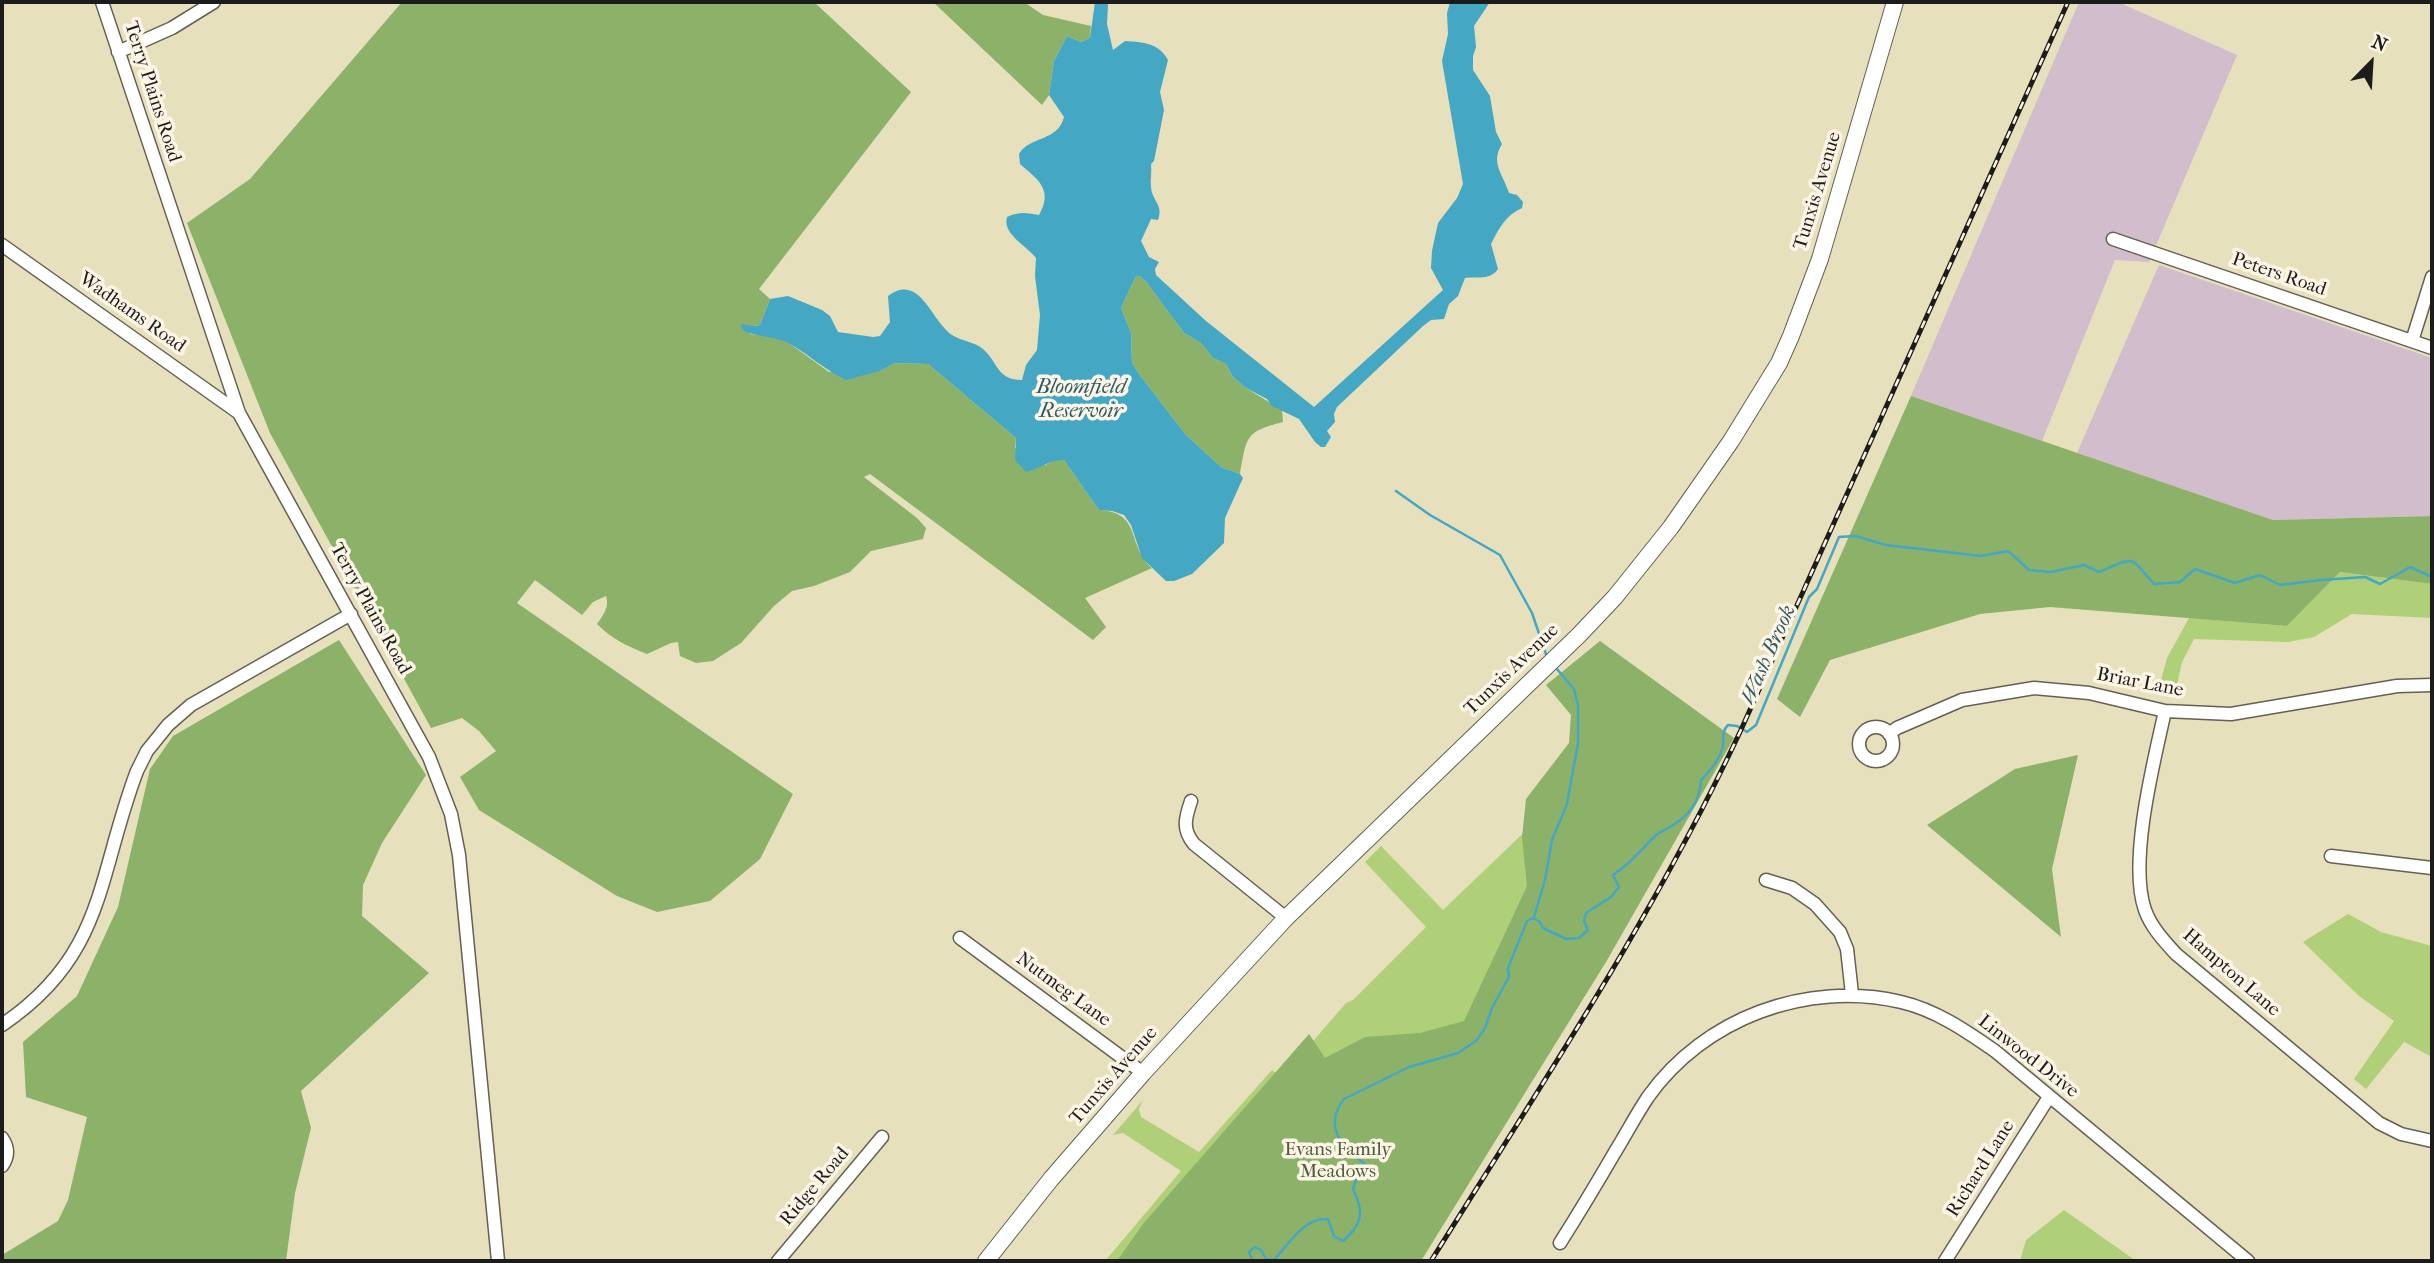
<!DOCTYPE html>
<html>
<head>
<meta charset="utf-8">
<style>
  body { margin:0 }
  #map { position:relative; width:2434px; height:1263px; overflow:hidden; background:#e6e0bc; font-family:"IM FELL French Canon",serif }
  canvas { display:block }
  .frame { position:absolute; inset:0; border:4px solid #1c1c1c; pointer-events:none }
  .north { position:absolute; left:2336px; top:28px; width:70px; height:70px; -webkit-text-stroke:5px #fcf5e5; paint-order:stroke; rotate:24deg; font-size:19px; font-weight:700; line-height:28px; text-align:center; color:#1c1c1c }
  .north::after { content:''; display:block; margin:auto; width:24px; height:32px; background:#1c1c1c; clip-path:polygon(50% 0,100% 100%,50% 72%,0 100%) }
</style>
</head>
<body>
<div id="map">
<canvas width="2434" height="1263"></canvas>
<div class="frame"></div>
<div class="north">N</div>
</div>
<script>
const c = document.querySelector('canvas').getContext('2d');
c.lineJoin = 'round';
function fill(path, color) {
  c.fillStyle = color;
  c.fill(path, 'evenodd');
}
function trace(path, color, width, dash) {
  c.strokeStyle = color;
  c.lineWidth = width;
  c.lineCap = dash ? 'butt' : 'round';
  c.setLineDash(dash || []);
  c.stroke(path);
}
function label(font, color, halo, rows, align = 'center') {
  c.font = font + ' "IM FELL French Canon",serif';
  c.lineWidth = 7;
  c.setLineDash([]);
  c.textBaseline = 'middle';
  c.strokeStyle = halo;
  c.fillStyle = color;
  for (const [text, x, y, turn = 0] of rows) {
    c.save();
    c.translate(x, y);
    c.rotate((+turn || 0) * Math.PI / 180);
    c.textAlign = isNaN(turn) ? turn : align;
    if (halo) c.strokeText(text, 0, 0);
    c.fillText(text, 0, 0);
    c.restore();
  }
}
fill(new Path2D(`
  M2079 2H2118L2237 55 2149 262 2115 260 2042 441 1911 396Z
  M2159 265 2432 358V516L2273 520 2077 453Z`), '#d1bdcc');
fill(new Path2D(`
  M2340 572 2432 584V618L2352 614 2314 637 2288 642 2194 639 2182 662 2176 689 2159 688 2167 658 2189 618 2287 626Z
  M1608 752 1394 1261H1105L1181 1171 1123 1133 1113 1135 1143 1100 1139 1109 1141 1117 1199 1152 1272 1070 1282 1077 1346 1003 1353 1000 1426 927 1365 862 1381 846 1443 910Z
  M2348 914 2381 932 2432 946V1057L2404 1042 2366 1089 2354 1079 2394 1021 2359 996 2303 942Z
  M2064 1210 2136 1261H2020L2026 1240Z`), '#afd078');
fill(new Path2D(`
  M402 2H814L911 92 759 289 770 299 760 325 753 326 750 334 774 337 789 343 829 372 880 371 895 363 928 364 1016 438 1015 448 1045 465 1055 460H1064L1099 510C1143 513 1125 543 1152 568L1085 598 1106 627 1093 640 870 474 864 477 917 518 926 528 923 539 871 551 850 572 814 586 792 591 774 606 741 643 713 661 696 663 680 656 678 642 671 643 647 654C627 646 612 639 597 624 603 615 610 607 606 596L593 602 582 615 535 580 517 603 793 794 760 859 710 901 657 912 617 896 479 810 460 777 496 751 479 731 462 718 431 728 270 433 187 223 250 179Z
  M933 2H1024L1043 15 1091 26 1090 38 1081 42 1067 36 1054 61 1049 95 1042 105Z
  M1136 276H1140L1147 283 1184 333 1201 343 1213 358 1226 364 1233 377 1246 388 1282 410 1283 422C1244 432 1247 437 1240 474L1221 467 1186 435 1139 374 1132 363 1131 333 1121 308Z
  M1911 396 2273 520 2432 516V584L2340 572 2287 626 2050 607 1980 614 1830 660 1800 717 1777 699Z
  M339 640 426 775 382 843 363 885 362 916 429 973 301 1091 311 1128 295 1193 286 1261H2V1255L58 1221 68 1200 87 1117 26 1097 23 1042 77 996 118 907 150 769 173 736Z
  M1600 641 1734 738 1606 962 1421 1261H1117L1143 1224 1309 1034 1325 1058 1365 1037 1420 1033 1464 1021 1527 886 1522 837 1526 799 1569 743 1571 715 1546 685Z
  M2078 755 2052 869 2061 937 1927 825 2015 769Z`), '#8bb268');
fill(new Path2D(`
  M1095 2H1105L1108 4 1107 24 1113 50 1125 41C1143 42 1159 43 1168 60L1160 92 1164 110 1154 161 1151 164C1152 172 1150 179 1151 187 1152 201 1164 205 1158 220L1151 219 1141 241 1149 257 1159 262 1155 269 1156 275 1206 321 1314 407 1443 290 1431 268 1432 251 1438 223 1457 198 1463 184 1442 61 1448 34 1447 13 1450 2H1490L1474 26 1476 47 1473 56V70L1490 96 1496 132 1502 144C1490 163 1503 174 1509 193L1517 195 1523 202 1522 208C1506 215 1499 228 1491 244L1498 269C1489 281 1478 276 1465 278L1458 296 1449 304 1444 319 1431 320 1423 326 1337 407 1334 414 1335 422 1327 431 1331 437 1325 447H1321L1315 442 1299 419 1272 406 1267 399 1246 388 1233 377 1226 364 1213 358 1201 343 1184 333 1147 283 1140 276H1136L1121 308 1131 333 1132 363 1139 374 1186 435 1221 467 1240 474 1243 478 1225 518 1224 543 1192 574 1174 581H1166L1142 558 1131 525 1124 515 1112 511 1099 510 1064 460C1051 459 1039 469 1026 472L1015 460 1016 438 928 364 895 363 880 371 846 380C825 370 809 355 790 344 774 335 757 338 742 330L741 326 742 324 753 326 760 325 770 299 788 296 822 310 830 316 838 332 873 337 880 336 890 322 888 296C920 272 931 321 952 335 963 342 978 342 986 352 998 364 998 380 1022 380L1026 365 1037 350 1040 315 1035 276 1036 258C1027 246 1002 234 1007 217 1020 211 1027 213 1039 215 1054 189 1037 179 1020 164L1019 154C1029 136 1058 142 1064 117L1049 95 1054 61 1067 36 1081 42 1090 38Z`), '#44a7c4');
trace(new Path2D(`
  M1396 491 1430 515 1500 555 1532 613 1547 657
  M1534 917 1545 880 1552 840 1567 804 1578 743V706L1574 689 1556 668
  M1253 1261 1249 1252 1255 1247 1261 1250 1266 1259 1274 1260C1289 1244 1304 1217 1328 1219L1334 1236 1343 1241C1363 1224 1364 1212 1353 1189L1356 1180 1367 1168C1364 1162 1361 1161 1355 1156 1335 1139 1327 1121 1344 1099L1409 1067 1458 1053 1476 1041 1485 1028 1492 1008 1509 977 1508 968 1527 921 1533 918 1540 922 1543 928 1566 939 1579 938 1588 930 1584 921 1586 913 1611 897 1619 887 1613 875C1630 864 1640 851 1654 837 1659 832 1667 829 1673 825 1690 815 1700 800 1701 780 1710 771 1720 760 1723 746 1724 738 1721 732 1728 725L1737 726 1747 732 1756 725 1809 597 1817 589 1839 537 1855 536 1886 545 1981 556 2008 551 2029 570 2051 572 2084 565 2099 572C2137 556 2128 555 2154 584L2180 582 2195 569 2235 583 2260 575 2280 585 2321 580 2365 577 2380 584 2410 567 2432 577`), '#44a7c4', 2.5);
const minor = new Path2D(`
  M102 2 239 413 429 757 451 814 459 855 498 1261
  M118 52 172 28 214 2
  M2113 239 2432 348
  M2 245 239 413
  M2412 341 2432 277
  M2165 711C2154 761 2128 862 2145 910 2151 927 2164 941 2176 954L2379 1123 2401 1134 2432 1141
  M1859 744a17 17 0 1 1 34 0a17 17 0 1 1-34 0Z
  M1889 734 1897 728 1962 700 2034 688 2089 693 2165 711 2231 714 2397 686 2432 685
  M1191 801C1185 819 1182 829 1194 844L1286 918
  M2331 856 2432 868
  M1766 880 1792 888 1815 904 1840 932 1847 949 1852 994
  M960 938 1143 1073
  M2 1025C106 955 97 876 137 771L147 751 168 725 191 705 351 614
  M2 1138C9 1148 9 1156 2 1166
  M1560 1243C1579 1213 1597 1183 1615 1152 1626 1134 1636 1115 1648 1097 1704 1018 1807 980 1901 1002 1936 1010 1966 1031 1995 1051L2248 1261
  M778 1261 882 1137
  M1945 1261 2049 1097`);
const secondary = new Path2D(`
  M986 1261 1051 1179 1143 1073 1286 918 1579 635 1615 597 1671 527 1731 441 1779 363 1791 336 1820 259 1895 2`);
trace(minor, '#636154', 15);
trace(secondary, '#636154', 18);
trace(minor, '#fff', 12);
trace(secondary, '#fff', 16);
const rail = new Path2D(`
  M1431 1261C1539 1088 1653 918 1740 732L2068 2`);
trace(rail, '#1c1c1c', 5);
trace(rail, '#fcf5e5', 2.5, [8]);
label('19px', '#1c1c1c', '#fcf5e5', [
  ["Terry Plains Road",152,92,72],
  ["Tunxis Avenue",1818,191,-73],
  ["Peters Road",2279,275,19],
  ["Wadhams Road",132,313,35],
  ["Terry Plains Road",370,609,61],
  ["Tunxis Avenue",1512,670,-44],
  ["Briar Lane",2140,683,11],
  ["Hampton Lane",2231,973,41],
  ["Nutmeg Lane",1063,990,36],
  ["Linwood Drive",2028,1057,38],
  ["Tunxis Avenue",1114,1076,-49],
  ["Richard Lane",1981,1169,-58],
  ["Ridge Road",815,1187,-50]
]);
label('19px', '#4f5b3c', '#fcf5e5', [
  ["Evans Family",1338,1150],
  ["Meadows",1338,1172]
]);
label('italic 21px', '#2e5b68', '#fcf5e5', [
  ["Bloomfield",1081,388],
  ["Reservoir",1081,412],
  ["Wash Brook",1769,655,-66]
]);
</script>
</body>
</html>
